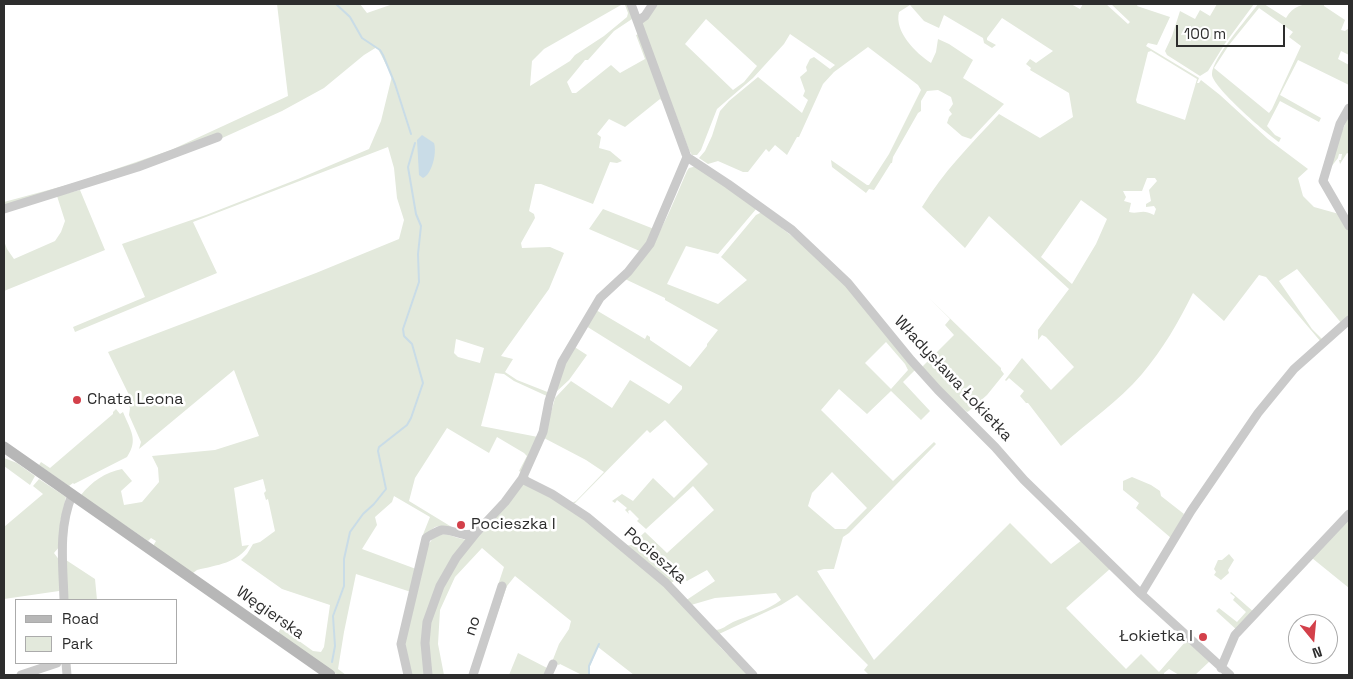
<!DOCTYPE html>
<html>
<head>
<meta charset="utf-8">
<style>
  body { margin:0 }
  #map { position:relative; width:1353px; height:679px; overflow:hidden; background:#fff; font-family:"Space Grotesk",sans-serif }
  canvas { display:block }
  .frame { position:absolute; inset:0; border:5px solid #2d2d2d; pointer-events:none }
  .legend { position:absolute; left:15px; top:599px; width:162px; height:65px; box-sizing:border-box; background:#fff; border:1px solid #ababab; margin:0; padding:6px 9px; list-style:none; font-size:15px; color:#2d2d2d }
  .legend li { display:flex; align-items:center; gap:10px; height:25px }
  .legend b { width:25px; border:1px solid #ababab }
  .north { position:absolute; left:1288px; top:614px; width:50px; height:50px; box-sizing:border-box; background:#fff; border:1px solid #ababab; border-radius:50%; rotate:163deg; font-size:14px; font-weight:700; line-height:20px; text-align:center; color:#2d2d2d }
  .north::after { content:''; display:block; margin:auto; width:18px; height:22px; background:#d3404a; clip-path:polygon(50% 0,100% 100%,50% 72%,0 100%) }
  .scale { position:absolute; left:1176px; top:25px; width:109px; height:22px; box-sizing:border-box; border:2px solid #2d2d2d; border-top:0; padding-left:6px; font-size:15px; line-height:18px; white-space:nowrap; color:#2d2d2d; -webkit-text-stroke:4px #fff; paint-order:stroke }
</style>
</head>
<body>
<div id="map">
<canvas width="1353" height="679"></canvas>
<div class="frame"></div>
<ul class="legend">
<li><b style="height:6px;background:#b7b7b7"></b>Road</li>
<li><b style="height:14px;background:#e3e9dc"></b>Park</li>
</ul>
<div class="north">N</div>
<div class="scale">100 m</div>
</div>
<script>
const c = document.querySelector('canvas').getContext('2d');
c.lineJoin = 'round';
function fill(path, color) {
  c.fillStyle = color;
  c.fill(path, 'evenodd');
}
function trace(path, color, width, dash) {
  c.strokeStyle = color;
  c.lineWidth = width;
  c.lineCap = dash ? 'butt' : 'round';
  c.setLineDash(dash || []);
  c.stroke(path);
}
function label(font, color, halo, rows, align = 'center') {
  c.font = font + ' "Space Grotesk",sans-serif';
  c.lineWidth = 5;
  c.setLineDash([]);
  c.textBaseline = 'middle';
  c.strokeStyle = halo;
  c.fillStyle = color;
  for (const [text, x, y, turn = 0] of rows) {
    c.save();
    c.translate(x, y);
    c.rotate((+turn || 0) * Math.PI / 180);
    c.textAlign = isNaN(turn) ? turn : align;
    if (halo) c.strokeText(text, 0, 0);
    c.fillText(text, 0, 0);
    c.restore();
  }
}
fill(new Path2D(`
  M277 4H360L367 13 393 4H629L632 19 614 31 588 60H585L567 82 572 93H576L611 65 620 73 645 59 636 35 639 34 663 97 662 101 660 99 625 127 609 119 597 134 601 137 599 148 610 151 622 161 617 163 610 162 593 204 541 184H535L529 211 534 214 535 218 521 243 522 248 550 247 564 253 549 289 501 356 513 359 505 372 517 380 550 393 549 397 514 381 504 374 495 373 481 426 538 437 523 473 519 471 527 456 524 453 497 437 489 453 447 428 415 478 409 501 455 529 440 526 435 527 422 537 430 517 394 496 392 502 375 517 377 525 362 549 416 569 411 592 356 574 344 632 338 669 346 675H338L278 633 281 628 313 651 321 652 324 647 330 605 282 589 241 560 247 554 253 544 260 542 275 531 268 499 266 500 264 493 266 491 263 479 234 488 242 546 249 545C238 563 217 565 197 570L193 573 153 546 156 541 151 538 148 541 81 495C91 482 106 472 122 469L132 481 121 491 124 505 142 502 159 482 158 468 152 456 215 450 259 436 234 370 139 449 141 442 129 415 130 408 126 401 130 397 108 352 316 273 399 239 404 220 397 198 394 168 388 147 193 222 217 273 75 332 73 327 145 297 122 244 206 215 298 179 369 149 381 121 392 76 377 47 364 55 324 88 282 111 220 139 4 205V202L78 182 171 150 288 96ZM621 5H625L628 13 627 17 604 36 575 55 570 61 530 86 532 61 544 49ZM456 339 484 348 480 363 458 357 454 353Z
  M654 4H1071L1080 9 1083 4H1106L1128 24 1130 22 1111 4H1138L1137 6 1170 17 1157 45 1148 43 1146 46 1199 78 1197 83H1199L1201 80 1220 95 1268 139 1308 169 1298 178 1303 196 1314 207 1339 214 1349 228V318L1342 324 1297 269 1279 281 1312 329 1323 340 1321 342 1266 277 1259 275 1224 321 1193 293C1178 323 1163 349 1142 374 1118 402 1088 422 1061 446L1028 403H1026L1020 396 1024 391 1009 378 1006 381 1005 380 1022 358 1051 390 1074 367 1046 337 1042 335 1038 340V330L1069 289 989 216 965 248 922 207C943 172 971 144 999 114L1040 138 1073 117 1069 93 1030 70 1031 68 1026 64 1030 59 1036 63 1053 51 1002 18 987 38V40L996 45 992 48 984 43 983 38 944 15 939 28 924 21 910 5 899 12C894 32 916 53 931 63L936 52 938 39 949 44 973 60 963 78 1004 104 971 139 962 136 947 123 949 117 952 114 949 110 953 104 951 97 938 90 927 91 921 101V111L918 113 893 157 892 163H891L874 190 869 189 866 193 832 167 831 160 867 185H869L889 154 921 90 918 85 868 47 834 72 823 84 799 137H797L787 155 775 145 769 152 766 149 748 172H743L718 161 708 164 699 158 705 151 712 136 720 111 729 101 758 77 802 113 808 100 803 96 805 91 800 77 807 71 806 67 810 59 814 57 830 69 835 65 790 34 784 44 753 78 717 109 701 150 697 155H692L689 150 642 24ZM706 19 757 66 744 82 733 90 685 44ZM1151 51 1197 79 1185 120 1137 103 1136 100 1148 52ZM1147 178H1155L1157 181 1149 190 1151 201 1146 204V207L1154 206 1156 209 1154 215C1141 208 1139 215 1129 212L1131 203 1124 201 1126 197 1123 191H1142ZM1081 200 1107 219 1096 244 1072 284 1041 257Z
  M1217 4H1254L1226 42 1208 71 1200 76 1167 55 1165 51 1172 36 1180 11 1195 19 1200 10 1210 16Z
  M1258 4H1264L1286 18C1295 2 1308 4 1324 4V6L1345 20 1341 30 1345 31 1349 28V55L1341 51 1338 59 1349 65V85L1298 60 1280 95 1321 118 1319 122 1280 101 1267 126 1275 135 1281 138 1279 142C1267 134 1211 86 1212 74 1212 58 1248 18 1258 4ZM1259 8 1293 32 1289 37 1301 46 1272 109 1269 113 1214 68 1229 45Z
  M1349 115V154L1347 153 1340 164 1339 160H1341L1342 154H1339L1338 158 1331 167 1340 136Z
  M697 166 757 208 718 254 686 246 667 284 718 304 747 280 721 257 756 215 762 212C781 228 801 242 819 259 855 293 885 331 916 369L903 382 930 411 921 420 891 391 867 414 839 389 821 410 893 481 934 442 936 444 849 533 843 537 834 569H824L817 571 874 660 1010 523 1051 564 1082 540 1111 568 1066 608 1126 669 1141 654 1159 672 1186 641 1210 661 1195 675H1179L1169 669 1164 673V675H869L864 670 868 665 797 595 781 605 719 634 715 630C722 630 727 625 733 622 749 615 767 611 781 600L776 593 715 598 691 605 685 601 715 581 707 570 687 581 680 576 669 585 626 546 631 545 645 532 667 553 714 510 693 486 646 529 637 521 639 519 630 510 628 511 629 514 625 510 627 508 617 500 615 503 612 501 622 494 633 501 653 478 674 498 708 464 665 420 650 433 647 430 575 503 570 504 528 479 527 477 532 468 528 475 529 478 572 503 576 501 604 472 586 460 544 438 555 398 571 381 612 408 630 380 669 404 682 389V386L586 326 596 310 645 339 647 335 650 337V340L690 367 707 346V344L718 330 665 300V298L625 279C656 249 670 210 687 171L689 168ZM886 342 905 364 908 370 891 389 865 363ZM832 472 867 508 846 529H835L808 506 812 493Z
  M80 190 105 250 4 291V241L7 249 14 259 55 241 61 232 65 221 57 196Z
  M603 209 654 229 642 252 589 229Z
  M929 298 1001 368V370L1004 374 987 395 969 411 967 412 943 391 921 368 954 335 945 325 950 319Z
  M573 346 587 355 569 380 556 392 559 377Z
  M116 409 120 414 123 412C130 430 139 439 127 457L74 484 73 483 69 486 39 465 41 462 50 468 113 414V412Z
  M4 458 17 463 35 476 30 485 4 466Z
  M1132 477 1151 485 1160 491 1161 496 1184 514 1171 538 1136 508 1139 503 1123 490V481Z
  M39 479 66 497 60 523V546L54 553 60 561 62 587 59 591 4 599V527L43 494 33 486Z
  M523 484 533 486 577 514 664 585 697 619 721 648 749 675H634L598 647 590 666 589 675H582L560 664 559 665 552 662 559 644 569 629 571 621 515 576 507 586 492 629 498 585 504 567 482 548 455 577 440 610 438 644 444 675H411L406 661 405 641 428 545C442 523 453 542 471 539 476 538 480 534 484 531Z
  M1349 518V588L1312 558Z
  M1229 554 1234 560 1228 570 1229 573 1221 580 1214 575 1216 572 1214 569 1218 560H1222Z
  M66 560 95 579 97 600H66Z
  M1231 592 1255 613 1238 631 1216 611 1219 608 1237 622 1246 612 1233 600 1235 597 1230 593Z
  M518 653 549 669 546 675H509Z`), '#e3e9dc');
fill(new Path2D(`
  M422 135 434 143C437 153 432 174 423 178L419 175 417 140Z`), '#c9dce7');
trace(new Path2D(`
  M336 4 350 17 362 38 380 50 383 55 395 84 411 134
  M332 662 335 646 333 616 344 586V559L350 532 363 514 374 504 386 489 378 451 379 447 407 425 411 418 423 383 412 344 404 336 403 329 419 282 418 254 421 226 416 214 408 167 415 143
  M589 675V666L599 644`), '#c9dce7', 2);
trace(new Path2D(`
  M631 4 687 157 728 184 792 230 848 283 911 360 938 390 995 447 1024 480 1141 594 1230 675
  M638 21 645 16 653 4
  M1349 108 1340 124 1323 181 1349 226
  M4 209 138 167 218 137
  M522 479 552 494 587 517 666 583 753 675
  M1141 594 1191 511 1258 413 1294 369 1349 320
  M64 600C63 564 58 529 72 495
  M66 663 67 675
  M1221 668 1235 635 1349 514
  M21 675 57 663
  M408 675 401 644 426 538C431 535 437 531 442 530 455 529 460 538 475 533
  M428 675 425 643 427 622 440 586 456 558 476 533 505 502 522 479 543 432 549 401 562 362 600 298 628 272 650 244 687 157
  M473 675 502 586
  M548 675 553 664`), '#cacaca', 9);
trace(new Path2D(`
  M4 447 330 675`), '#b7b7b7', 11);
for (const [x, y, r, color] of [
  [77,400,5,"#d3404a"],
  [461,525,5,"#d3404a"],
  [1203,637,5,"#d3404a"]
]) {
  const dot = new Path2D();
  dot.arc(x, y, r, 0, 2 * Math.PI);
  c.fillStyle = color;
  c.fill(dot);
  trace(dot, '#fff', 2);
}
label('16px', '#2d2d2d', '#fff', [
  ["Władysława Łokietka",953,379,47],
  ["Pocieszka",655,556,41],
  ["Węgierska",270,613,35],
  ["no",473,626,-72]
]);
label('16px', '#2d2d2d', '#fff', [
  ["Chata Leona",87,400],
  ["Pocieszka I",471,525],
  ["Łokietka I",1193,637,"right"]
], 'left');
</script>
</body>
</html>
